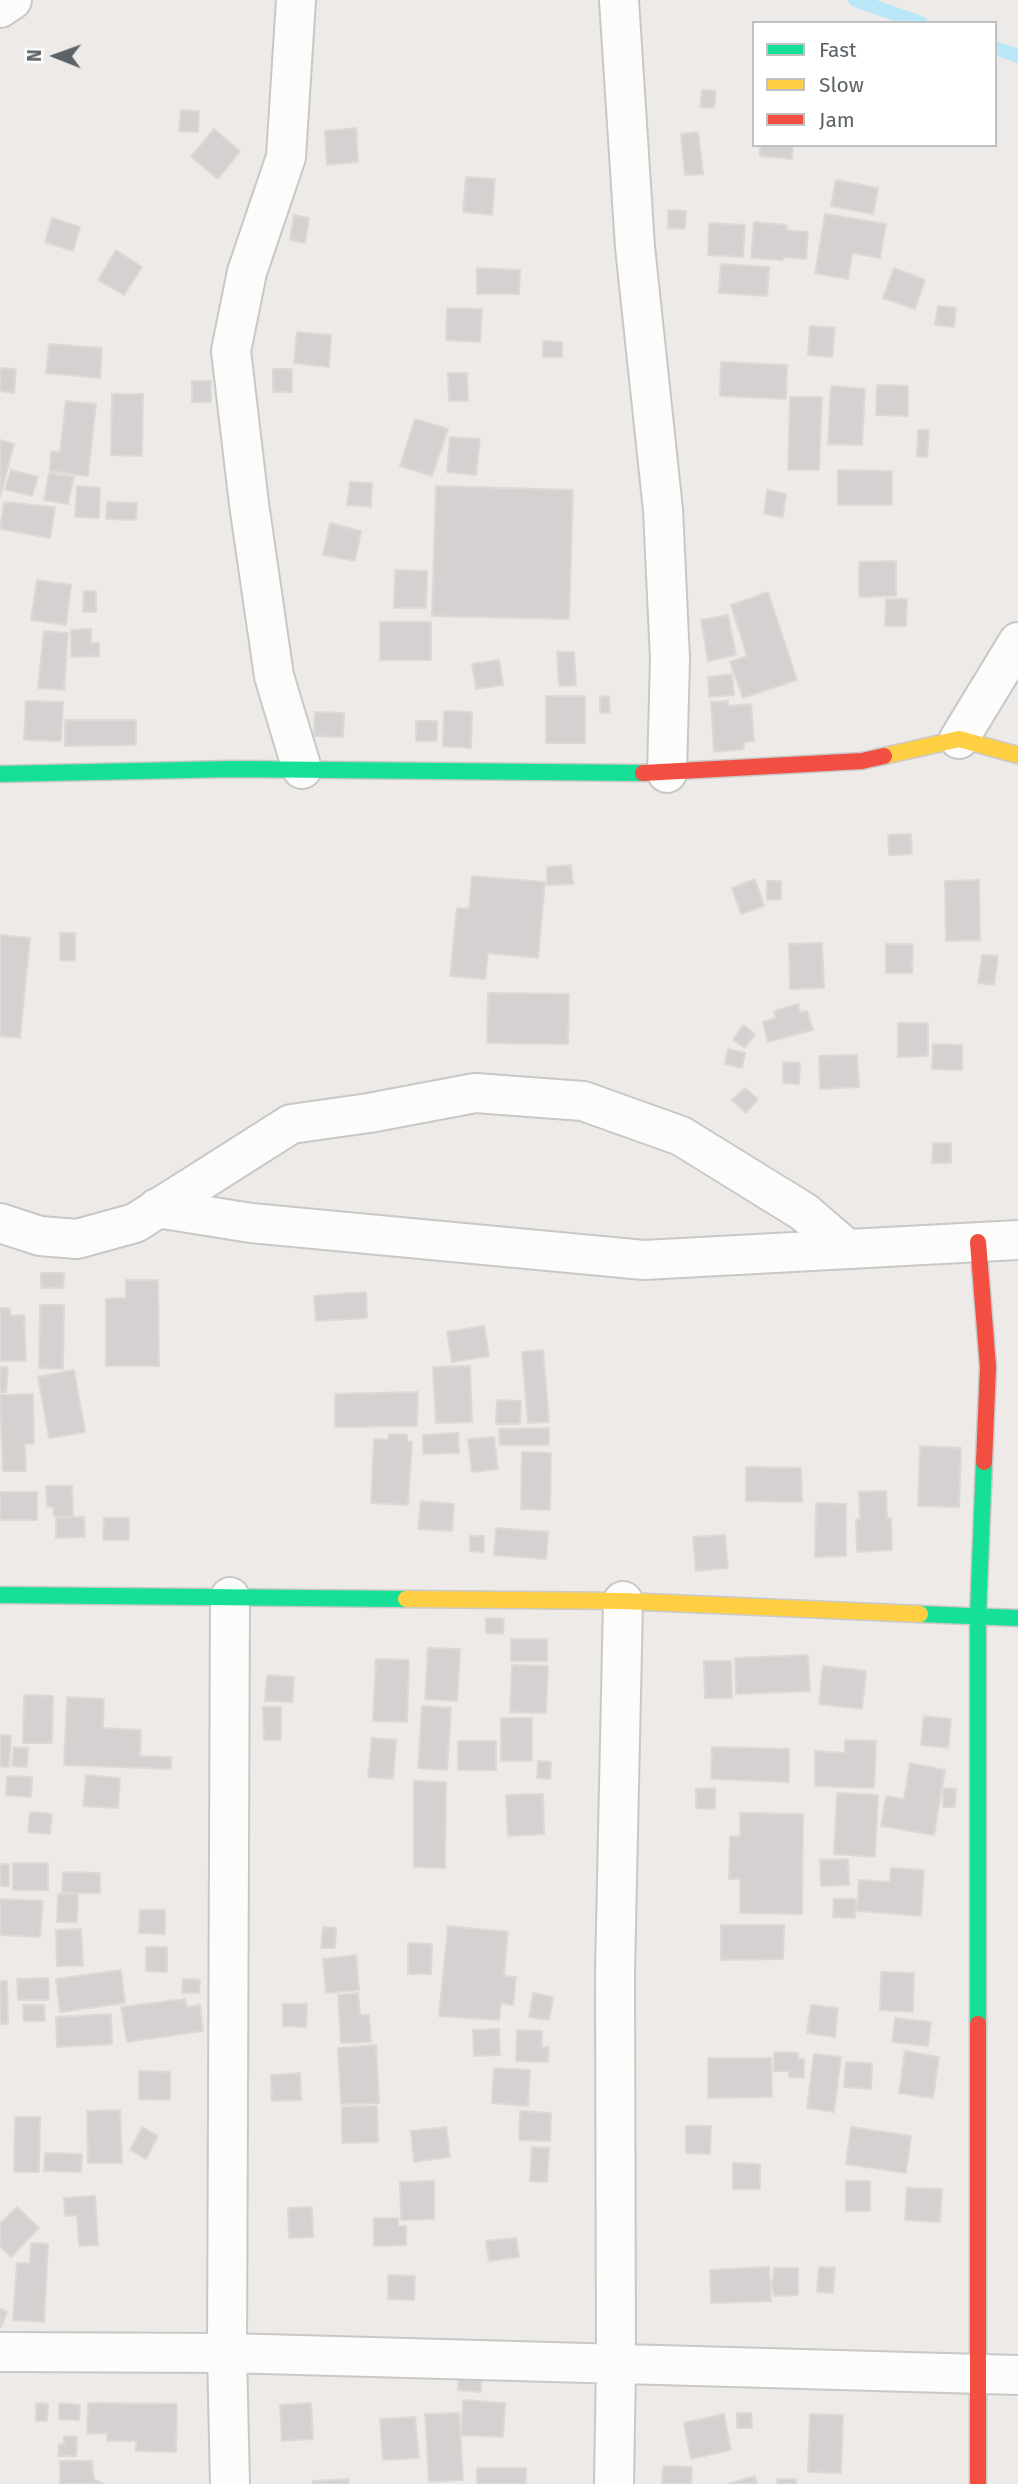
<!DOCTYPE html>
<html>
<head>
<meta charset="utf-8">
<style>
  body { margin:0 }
  #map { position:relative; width:1018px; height:2484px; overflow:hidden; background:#edeae7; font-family:"Fira Sans",sans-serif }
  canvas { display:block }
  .legend { position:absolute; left:752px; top:21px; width:245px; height:126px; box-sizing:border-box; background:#fff; border:2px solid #bec0c2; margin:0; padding:9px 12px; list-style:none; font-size:21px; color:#5c6266 }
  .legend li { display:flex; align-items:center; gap:14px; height:35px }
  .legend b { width:35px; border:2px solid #bec0c2 }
  .north { position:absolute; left:21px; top:21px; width:70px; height:70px; -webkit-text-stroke:5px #fff; paint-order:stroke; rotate:271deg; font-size:19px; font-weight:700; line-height:28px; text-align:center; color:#5c6266 }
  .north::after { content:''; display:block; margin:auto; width:24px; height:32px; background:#5c6266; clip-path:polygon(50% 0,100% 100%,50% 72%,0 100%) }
</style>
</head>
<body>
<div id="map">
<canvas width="1018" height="2484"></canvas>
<ul class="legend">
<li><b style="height:9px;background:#16e098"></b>Fast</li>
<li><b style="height:9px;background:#ffcf43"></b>Slow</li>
<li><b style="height:9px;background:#f24e42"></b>Jam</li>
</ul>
<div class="north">N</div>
</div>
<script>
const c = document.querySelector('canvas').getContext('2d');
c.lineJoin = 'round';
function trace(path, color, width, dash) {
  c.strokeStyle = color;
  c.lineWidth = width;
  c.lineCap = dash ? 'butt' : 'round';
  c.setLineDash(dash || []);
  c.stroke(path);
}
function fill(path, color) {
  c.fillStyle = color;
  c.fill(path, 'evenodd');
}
trace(new Path2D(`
  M855 0 921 23
  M995 48 1018 56`), '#bae7f8', 14);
const building = new Path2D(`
  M702 90 716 91 714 108 700 107Z
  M181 110 199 111 198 132 179 131Z
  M356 128 358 162 327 165 325 131Z
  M214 129 240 151 218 179 191 157Z
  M698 132 703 174 685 175 681 134Z
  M760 145H793L792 159 760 156Z
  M466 177 495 179 492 215 463 212Z
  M836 180 878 188 873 214 831 206Z
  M668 210 686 211 685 229 668 228Z
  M825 214 886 224 880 258 852 253 848 279 815 273Z
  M294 215 309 218 305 243 290 240Z
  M52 218 80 227 73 251 45 242Z
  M754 222 787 225 786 230 808 232 806 259 783 257V260L751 258Z
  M709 223 745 225 743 257 708 255Z
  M116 250 142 267 124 295 98 280Z
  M721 264 769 267 767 296 719 293Z
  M477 268 520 270 519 294H477Z
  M894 268 925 280 915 309 883 298Z
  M938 306 956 308 954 327 935 325Z
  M447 308 482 309 480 342 446 340Z
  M810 326 835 328 832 357 808 355Z
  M297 332 331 335 329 367 294 363Z
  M543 341 562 342V357H543Z
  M49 344 102 348 100 378 46 373Z
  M721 362 787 365 786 399 720 396Z
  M0 368 16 369 14 393 0 391Z
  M273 369H292V392H273Z
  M448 373H467L468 401H449Z
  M192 381H211V402H192Z
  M877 385 908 386V416L876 415Z
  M831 386 865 389 862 445 828 444Z
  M112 394H143L142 456 111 455Z
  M790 397H822L819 470H788Z
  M66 401 96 404 88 476 50 471 51 451 60 452Z
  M415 419 448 429 432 476 400 466Z
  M918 430H929L927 457 917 456Z
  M450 437 480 439 476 475 447 472Z
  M0 440 14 444 0 497Z
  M11 470 38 477 32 496 5 489Z
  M838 470 892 471V505H838Z
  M49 473 74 477 68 504 44 500Z
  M350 482 372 483 371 507 347 505Z
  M77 486 100 488 99 518 75 517Z
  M436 486 573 490 569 619 432 616Z
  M767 490 786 494 783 517 764 514Z
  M4 502 55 507 50 538 0 529Z
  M107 502 137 503 136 520 106 519Z
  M330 523 361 531 355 561 323 555Z
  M896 561V596L859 597V562Z
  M395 570 427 571 426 608H394Z
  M37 580 71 585 66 625 31 620Z
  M84 591H96V612H83Z
  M768 592 797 680 743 698 730 662 747 656 731 605Z
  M886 599H907L906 626H885Z
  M728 615 736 655 708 661 701 620Z
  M380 622H431V660H380Z
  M91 629V643H99V656L71 657V630Z
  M44 631 68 633 64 690 38 688Z
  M557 652H574L576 685 559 686Z
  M499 660 503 685 476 689 472 664Z
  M732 674 734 695 709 697 708 677Z
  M546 696H585V743H546Z
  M609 696 610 712 600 713V697Z
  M26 701 63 702 61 741 24 740Z
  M728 701V706L751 704 754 741 744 742V749L714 752 711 702Z
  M444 711 472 712 471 748 443 746Z
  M315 712 344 713 343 737 314 736Z
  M65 720H136V745L65 746Z
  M416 721H437V741H416Z
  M911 834 912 854 889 855 888 835Z
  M571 865 573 884 547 885V867Z
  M472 876 545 882 538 958 488 953 485 979 450 976 457 908 469 909Z
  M755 879 764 906 741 914 732 888Z
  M979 880 980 940 946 941 945 881Z
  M767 881H781V899L767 900Z
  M60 933H75V961L60 960Z
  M0 935 30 938 20 1038 0 1036Z
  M822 943 824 988 790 989 789 944Z
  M886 944H913L912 973H886Z
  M982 955 998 956 994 985 978 983Z
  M488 993 569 994 568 1044 487 1043Z
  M798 1004 800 1013 807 1011 813 1030 768 1042 763 1022 776 1018 774 1011Z
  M898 1023H928V1056L898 1057Z
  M743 1025 755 1034 745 1048 733 1040Z
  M933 1044 962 1045V1070L932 1069Z
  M728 1049 745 1053 742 1068 725 1064Z
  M857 1055 859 1087 820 1089 819 1056Z
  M783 1062 800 1063 799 1084 783 1083Z
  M745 1088 758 1099 746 1113 732 1100Z
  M933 1143H951V1163H932Z
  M41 1273H64L63 1288H41Z
  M126 1280H158L159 1366H106V1299L126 1298Z
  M366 1292 367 1318 316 1321 314 1296Z
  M40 1305H64L63 1369 39 1368Z
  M0 1308H10L11 1316 24 1315 26 1361H0Z
  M484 1326 489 1356 452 1362 447 1332Z
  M543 1350 549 1422 528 1423 522 1352Z
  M470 1366 472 1422 436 1423 433 1367Z
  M0 1367H8L6 1392H0Z
  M74 1370 85 1432 49 1438 38 1377Z
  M418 1392 417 1426 335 1427V1394Z
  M33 1394 34 1444H25L26 1471H3L0 1395Z
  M497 1400 521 1401 520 1424H496Z
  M549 1428V1445H500L499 1429Z
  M458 1433 459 1453 423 1454V1435Z
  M389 1434 407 1435V1441L412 1442 408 1505 371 1503 374 1439 388 1440Z
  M494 1437 498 1469 472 1472 468 1439Z
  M920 1446 961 1448 959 1507 918 1506Z
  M522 1452 551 1453 550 1510 521 1509Z
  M746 1467 801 1468 802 1502 746 1501Z
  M46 1486H72L73 1516H54L53 1507H47Z
  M886 1491 887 1518H891L892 1550 857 1552 856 1519H860L859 1492Z
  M0 1492H37V1520H0Z
  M421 1501 454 1504 452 1531 418 1529Z
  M816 1503 846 1504V1556L815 1557Z
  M84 1517 85 1537 56 1538V1518Z
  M104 1518H129V1540H103Z
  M496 1528 548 1532 546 1559 494 1555Z
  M725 1535 728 1568 696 1571 693 1537Z
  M470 1536H484V1552L470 1551Z
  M486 1618 504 1619 503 1634 486 1633Z
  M511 1639H547V1661H511Z
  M428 1648 460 1649 457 1701 425 1699Z
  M808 1655 810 1691 736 1694 735 1658Z
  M376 1659 409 1660 407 1722 373 1721Z
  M704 1661H731L732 1698H705Z
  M512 1665 548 1666 546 1713 510 1712Z
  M823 1666 866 1671 862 1709 819 1704Z
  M267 1675 294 1677 292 1702 265 1701Z
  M24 1695 53 1696 52 1743H23Z
  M67 1697 104 1699 103 1728 141 1730 140 1756 171 1757V1769L64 1765Z
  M422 1706 451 1708 447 1770 418 1768Z
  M263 1707H281V1740H264Z
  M924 1716 951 1719 948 1748 921 1745Z
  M501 1718H532V1761H501Z
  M0 1735 11 1736 9 1767 0 1766Z
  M372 1738 396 1740 393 1779 368 1777Z
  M845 1740 876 1741 874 1788 815 1786V1751L845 1753Z
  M458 1741H496V1770H458Z
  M14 1747 28 1748 27 1767 12 1766Z
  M712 1747 789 1749V1782L711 1779Z
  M538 1761 551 1762 550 1779 537 1778Z
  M910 1763 945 1770 934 1835 881 1826 886 1796 904 1799Z
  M86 1775 120 1778 118 1808 83 1806Z
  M7 1776 32 1777 31 1797 6 1795Z
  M414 1781 446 1782 445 1868 414 1867Z
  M715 1788V1809L696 1808V1789Z
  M943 1788 956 1789 955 1807H943Z
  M837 1793 878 1795 875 1857 834 1854Z
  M543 1794 544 1834 508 1836 506 1795Z
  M30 1812 52 1814 50 1834 28 1832Z
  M740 1813 803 1814 802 1914 740 1913V1879H729L730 1836 740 1837Z
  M848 1859 849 1885 821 1886 820 1860Z
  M13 1863H48V1890H13Z
  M0 1864H9V1886H0Z
  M891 1868 924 1870 921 1916 857 1911 859 1880 890 1882Z
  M63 1872 100 1873V1893H62Z
  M58 1894H78L77 1922H57Z
  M0 1899 43 1901 40 1937 0 1935Z
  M834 1899H856L855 1918 833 1917Z
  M140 1910H165V1934L139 1933Z
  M721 1925H784L783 1959 721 1960Z
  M448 1926 508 1932 504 1976 516 1977 513 2005 501 2003 499 2020 439 2016Z
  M323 1927 336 1928 335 1948H321Z
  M81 1929 83 1966H57L56 1930Z
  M408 1943 432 1944 431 1974H408Z
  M146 1947H167V1972L146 1971Z
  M356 1955 359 1990 326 1993 323 1959Z
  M121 1970 125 2003 60 2012 56 1979Z
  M881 1972 914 1973 913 2012 880 2010Z
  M48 1978 49 2000H18L17 1979Z
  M183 1979 200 1980 199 1993H182Z
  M0 1981H7L8 2024H0Z
  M358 1993 360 2015H369L371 2042 341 2043 338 1995Z
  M533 1993 553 1997 549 2020 529 2017Z
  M185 1999 187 2007 200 2005 203 2031 127 2042 121 2007Z
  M283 2004H307L306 2027 283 2026Z
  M23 2005H44L45 2021H24Z
  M811 2005 838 2008 835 2037 807 2033Z
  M111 2014 112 2044 57 2047 56 2017Z
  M895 2018 931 2022 928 2046 892 2042Z
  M499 2029 500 2055 474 2056 473 2030Z
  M517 2030 542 2031V2047H549L548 2062 516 2061Z
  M376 2045 379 2103 341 2104 338 2048Z
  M905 2051 939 2057 933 2098 899 2093Z
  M774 2052 798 2053V2059H804V2078L789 2077V2071H774Z
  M814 2054 841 2057 834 2112 807 2108Z
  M708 2058H771L772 2097 708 2098Z
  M846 2062 872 2063 871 2089 844 2087Z
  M494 2068 530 2070 528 2106 492 2103Z
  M139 2071 170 2072V2100L139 2099Z
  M300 2073 301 2100 272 2101 271 2075Z
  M377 2106 378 2142 342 2143V2107Z
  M120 2110 122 2163H88L87 2111Z
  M520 2111 551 2113 550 2141 519 2140Z
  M15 2117H40L39 2172H14Z
  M686 2126H711L710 2154 686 2153Z
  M142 2127 158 2136 146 2159 130 2150Z
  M446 2127 450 2157 414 2162 411 2131Z
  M851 2127 911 2136 906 2173 846 2164Z
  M532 2147 549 2148 547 2182 530 2181Z
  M45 2153 82 2154 81 2172 44 2171Z
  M733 2163 760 2164V2189H733Z
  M434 2181V2219L401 2220 400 2182Z
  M846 2181H870V2211H846Z
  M907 2188 942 2189 940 2222 905 2220Z
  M95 2196 98 2245 79 2246 77 2215 65 2216 64 2198Z
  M17 2207 39 2228 11 2257 0 2246V2224Z
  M312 2207 313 2237 289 2238 288 2208Z
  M374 2218H398V2226H406V2245L374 2246Z
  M516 2238 519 2257 489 2261 486 2241Z
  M31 2243 48 2244 44 2322 13 2320 17 2263H30Z
  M769 2267 771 2301 711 2303 710 2270Z
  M819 2267 835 2268 833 2293 817 2292Z
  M774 2268H798V2295L774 2296 771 2281H773Z
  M388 2275 415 2276 414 2300 388 2299Z
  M0 2309 7 2312 1 2327 0 2326Z
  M459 2367 482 2369 481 2392 458 2390Z
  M463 2400 505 2403 503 2437 461 2435Z
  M36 2403 48 2404 47 2421H36Z
  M59 2403 80 2405 79 2420 59 2419Z
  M88 2403 177 2404 176 2452 136 2451V2441H107V2433L87 2434Z
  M311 2403 313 2439 282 2441 280 2405Z
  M459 2413 463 2480 429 2482 425 2414Z
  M737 2413H751L752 2428H737Z
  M724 2414 731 2450 691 2459 684 2423Z
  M810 2414 843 2415 841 2473 808 2472Z
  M415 2417 419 2458 383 2460 380 2419Z
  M64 2436 77 2437 76 2456H58L59 2444H64Z
  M60 2461H92L94 2479 103 2484H60Z
  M663 2466 692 2467 691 2484H662Z
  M477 2468H526V2484H477Z
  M755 2476 757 2484H727Z
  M349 2479V2484H313V2481Z
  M777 2479H796V2484H777Z`);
fill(building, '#d4d1d0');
trace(building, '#dcdad6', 2);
const street = new Path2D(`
  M296 0 286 157 247 272 231 351 249 504 274 676 302 769
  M619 0 635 247 663 510 670 659 667 773
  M0 8 12 0
  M959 739 1018 642
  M157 1208 251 1223 644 1260 1018 1240
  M0 1223 40 1236 77 1239 135 1223 291 1124 369 1113 475 1093 583 1101 681 1136 804 1212 847 1249
  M0 2352 227 2353 1018 2375
  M230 2484 227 2353 230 1597
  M614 2484 616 2364 615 1972 623 1601`);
const fast = new Path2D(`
  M0 774 232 769 643 773
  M0 1595 406 1599
  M920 1614 1018 1618
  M978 2024V1616L984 1462`);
const slow = new Path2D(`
  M884 756 959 739 1018 755
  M406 1599 623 1601 920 1614`);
const jam = new Path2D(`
  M643 773 862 761 884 756
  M978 1242 988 1367 984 1462
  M978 2024V2484`);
trace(street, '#c8c8c8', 42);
trace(fast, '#c9c9c9', 19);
trace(slow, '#c9c9c9', 19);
trace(jam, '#c9c9c9', 19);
trace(street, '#fcfcfb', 38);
trace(fast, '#16e098', 16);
trace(slow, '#ffcf43', 16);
trace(jam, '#f24e42', 16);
</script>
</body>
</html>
